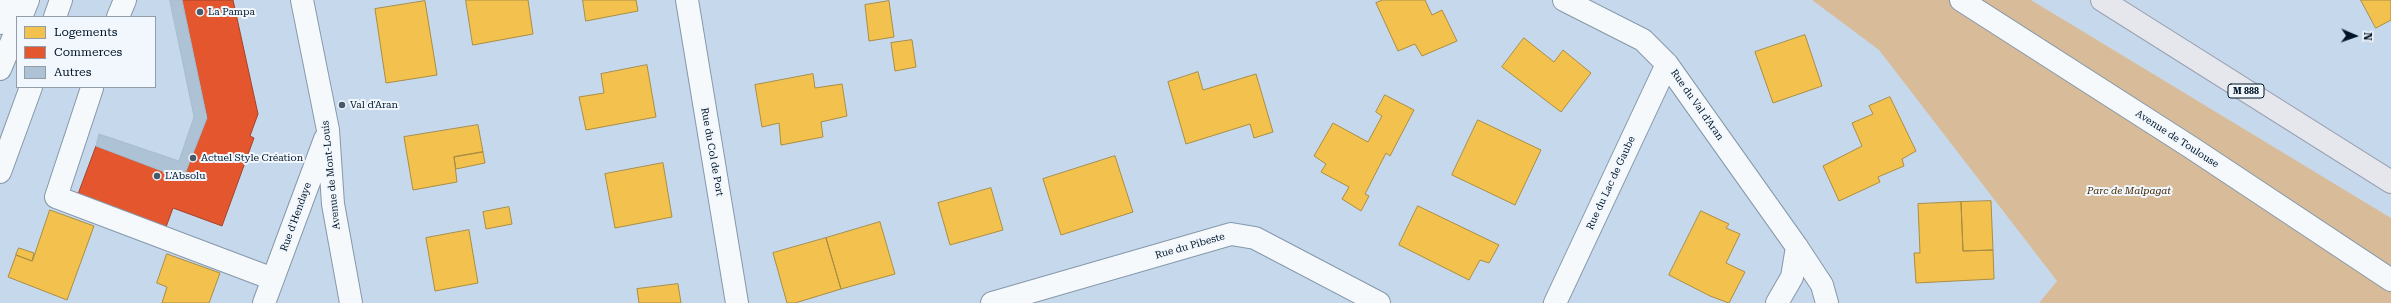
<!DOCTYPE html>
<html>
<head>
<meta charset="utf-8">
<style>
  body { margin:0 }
  #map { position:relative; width:2391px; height:303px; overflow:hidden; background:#c6d9ec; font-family:"Roboto Serif",serif }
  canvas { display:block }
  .legend { position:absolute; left:16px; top:16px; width:140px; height:72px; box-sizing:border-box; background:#f1f7fd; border:1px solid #919da8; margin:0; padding:5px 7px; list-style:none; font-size:12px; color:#011528 }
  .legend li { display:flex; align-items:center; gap:8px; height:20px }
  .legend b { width:20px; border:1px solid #919da8 }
  .north { position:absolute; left:2335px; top:16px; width:40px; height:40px; -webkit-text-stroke:3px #f1f7fd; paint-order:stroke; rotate:92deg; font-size:11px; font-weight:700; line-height:16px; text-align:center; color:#011528 }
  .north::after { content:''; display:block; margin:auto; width:14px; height:18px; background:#011528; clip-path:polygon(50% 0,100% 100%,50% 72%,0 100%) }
</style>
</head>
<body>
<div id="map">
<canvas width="2391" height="303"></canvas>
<ul class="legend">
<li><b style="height:11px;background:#f2c14e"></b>Logements</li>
<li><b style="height:11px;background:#e4572e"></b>Commerces</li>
<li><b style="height:11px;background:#aec2d5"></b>Autres</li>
</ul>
<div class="north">N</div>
</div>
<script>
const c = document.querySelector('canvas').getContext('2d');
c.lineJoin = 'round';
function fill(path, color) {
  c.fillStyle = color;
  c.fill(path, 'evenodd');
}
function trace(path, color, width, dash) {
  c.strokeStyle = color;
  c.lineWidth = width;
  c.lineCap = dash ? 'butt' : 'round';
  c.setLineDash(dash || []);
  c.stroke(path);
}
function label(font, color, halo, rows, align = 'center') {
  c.font = font + ' "Roboto Serif",serif';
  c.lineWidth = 4;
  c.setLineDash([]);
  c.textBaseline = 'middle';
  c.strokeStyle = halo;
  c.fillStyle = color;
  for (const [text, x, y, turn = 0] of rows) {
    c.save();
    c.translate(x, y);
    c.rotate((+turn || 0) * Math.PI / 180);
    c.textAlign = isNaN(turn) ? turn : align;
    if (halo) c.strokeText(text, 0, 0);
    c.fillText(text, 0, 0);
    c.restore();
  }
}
fill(new Path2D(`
  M1812 0H2031L2391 218V303H2039L2057 281 1879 50Z`), '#d8bc9a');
const homes = new Path2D(`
  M466 0H528L533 34 473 45Z
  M583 0H636L638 11 586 21Z
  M1383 0H1425L1432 15 1442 10 1457 41 1422 56 1415 44 1398 51 1376 3Z
  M2361 0H2391V20L2376 28Z
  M425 1 437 75 386 83 375 9Z
  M889 1 894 37 869 41 865 5Z
  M1805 35 1822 86 1773 103 1755 52Z
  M1524 38 1554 62 1563 50 1591 73 1561 112 1502 67Z
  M912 40 916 67 895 71 891 43Z
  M647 65 656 117 586 130 579 97 604 93 601 74Z
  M1198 72 1203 90 1256 74 1273 132 1254 138 1250 124 1186 144 1168 82Z
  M813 74 815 88 842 84 847 116 821 122 823 137 781 145 779 123 762 127 755 85Z
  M1385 95 1414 110 1390 156 1386 153 1365 194 1369 196 1361 211 1342 199 1349 187 1321 172 1326 164 1314 156 1333 123 1368 142 1382 116 1376 112Z
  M1890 97 1916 151 1902 159 1904 166 1878 177 1880 182 1839 201 1823 166 1862 146 1852 123 1873 114 1869 106Z
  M1478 120 1541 150 1515 205 1452 175Z
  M478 125 483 152 454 157 457 182 413 190 404 137Z
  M483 152 485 163 456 169 454 157Z
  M1115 156 1133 212 1061 235 1043 179Z
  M663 163 672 217 615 228 605 174Z
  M991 188 1003 230 950 245 938 203Z
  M1991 201 1993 250 1963 251 1961 202Z
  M1961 202 1963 251 1993 250 1994 279 1916 283 1914 253H1920L1918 204Z
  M1418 206 1499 245 1489 263 1480 260 1469 280 1399 245Z
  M509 207 512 224 486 229 483 212Z
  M50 210 94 226 67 300 8 277 16 255 32 261Z
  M1701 211 1729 224 1726 228 1740 234 1726 263 1745 272 1729 303 1710 296 1669 275Z
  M880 222 895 274 841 289 826 238Z
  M469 230 478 283 435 291 426 238Z
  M826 238 841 289 795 303H787L773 253Z
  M19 248 34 253 32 261 16 255Z
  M167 254 220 273 209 303H162L167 287 157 283Z
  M678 284 681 303H639L637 289Z`);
fill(homes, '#f2c14e');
trace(homes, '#aa8d43', 1);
const shops = new Path2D(`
  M182 0H233L258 114 250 136 254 138 222 226 173 208 166 227 78 194 96 146 183 179 207 118Z`);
fill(shops, '#e4572e');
trace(shops, '#a0432c', 1);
const building = new Path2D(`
  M170 0H182L207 118 183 179 96 146 99 134 179 161 194 117Z`);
fill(building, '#aec2d5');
trace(building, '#a7bbce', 1);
const minor = new Path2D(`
  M302 0 328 130 333 204 351 303
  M687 0 737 303
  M1564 0 1643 40 1667 64 1797 247 1822 285 1827 303
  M1961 0 2192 148 2391 280
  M21 17 28 0
  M55 17 61 0
  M118 17 125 0
  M0 23 6 0
  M0 69 17 29
  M92 88 56 197 273 279
  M0 172 31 87
  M264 303 325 139
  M992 303 1231 234 1255 238 1379 303
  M1555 303 1667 64
  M1777 303 1792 277 1797 247`);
const major = new Path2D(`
  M2102 0 2391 182`);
trace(minor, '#8598aa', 24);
trace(major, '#9ba1b2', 24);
trace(minor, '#f6f9fc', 22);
trace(major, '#e5e7ed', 22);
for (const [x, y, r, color] of [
  [200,12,4,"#465a6d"],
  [342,105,4,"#465a6d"],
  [193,158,4,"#465a6d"],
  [157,176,4,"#465a6d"]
]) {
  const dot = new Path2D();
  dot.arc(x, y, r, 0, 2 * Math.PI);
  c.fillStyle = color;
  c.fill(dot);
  trace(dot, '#f1f7fd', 1.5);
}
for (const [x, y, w] of [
  [2246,91,36]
]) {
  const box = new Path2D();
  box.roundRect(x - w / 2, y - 7, w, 14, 3);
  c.fillStyle = '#f1f7fd';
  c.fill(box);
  trace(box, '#011528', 1);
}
label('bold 9px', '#011528', null, [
  ["M 888",2246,91]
]);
label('10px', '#011528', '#f1f7fd', [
  ["La Pampa",208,12],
  ["Val d'Aran",350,105],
  ["Actuel Style Création",201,158],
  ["L'Absolu",165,176]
], 'left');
label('10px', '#011528', '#f1f7fd', [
  ["Rue du Val d'Aran",1697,105,55],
  ["Avenue de Toulouse",2177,139,33],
  ["Rue du Col de Port",712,152,80],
  ["Avenue de Mont-Louis",331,175,-96],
  ["Rue du Lac de Gaube",1611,183,-65],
  ["Rue d'Hendaye",296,217,-70],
  ["Rue du Pibeste",1190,246,-16]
]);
label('italic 10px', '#442905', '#f1f7fd', [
  ["Parc de Malpagat",2129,191]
]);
</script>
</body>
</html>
